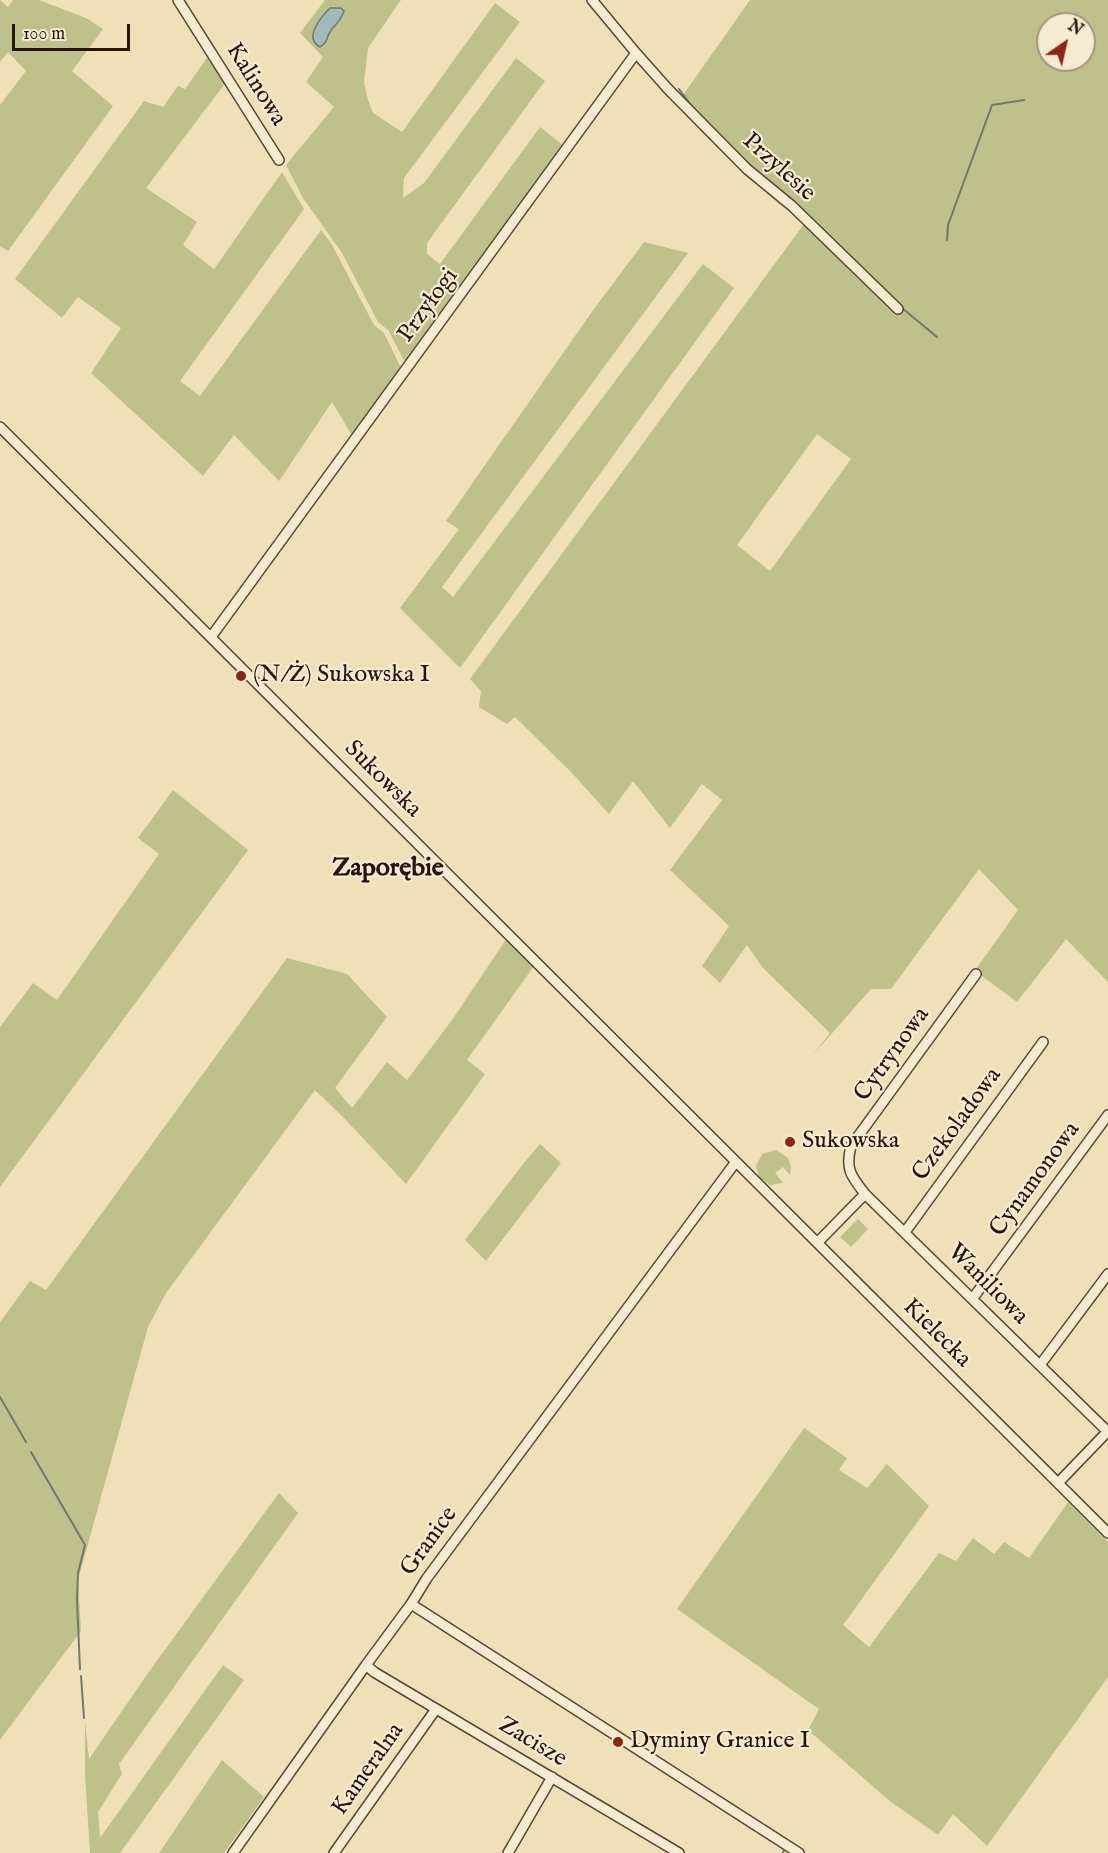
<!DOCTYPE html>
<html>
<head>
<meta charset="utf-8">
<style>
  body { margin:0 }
  #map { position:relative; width:1108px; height:1853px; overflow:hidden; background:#f0e0b7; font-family:"IM FELL English",serif }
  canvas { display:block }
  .north { position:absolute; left:1036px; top:12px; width:60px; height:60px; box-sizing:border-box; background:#f5ebd0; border:2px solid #a29581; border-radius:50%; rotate:34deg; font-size:16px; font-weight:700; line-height:24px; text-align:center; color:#26140a }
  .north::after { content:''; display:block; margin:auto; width:21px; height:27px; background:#8f2418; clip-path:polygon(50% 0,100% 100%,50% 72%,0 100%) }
  .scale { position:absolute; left:12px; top:24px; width:118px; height:27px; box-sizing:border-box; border:3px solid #26140a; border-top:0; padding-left:8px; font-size:18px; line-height:21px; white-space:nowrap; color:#26140a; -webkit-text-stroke:4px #f5ebd0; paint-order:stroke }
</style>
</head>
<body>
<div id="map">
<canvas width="1108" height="1853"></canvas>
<div class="north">N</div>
<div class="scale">100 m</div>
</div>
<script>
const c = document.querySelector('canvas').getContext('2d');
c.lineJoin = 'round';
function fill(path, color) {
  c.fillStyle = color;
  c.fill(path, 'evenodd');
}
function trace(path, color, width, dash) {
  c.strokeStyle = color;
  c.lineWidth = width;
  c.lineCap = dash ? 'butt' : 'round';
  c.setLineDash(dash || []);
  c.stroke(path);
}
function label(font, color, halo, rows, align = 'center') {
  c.font = font + ' "IM FELL English",serif';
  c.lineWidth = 4.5;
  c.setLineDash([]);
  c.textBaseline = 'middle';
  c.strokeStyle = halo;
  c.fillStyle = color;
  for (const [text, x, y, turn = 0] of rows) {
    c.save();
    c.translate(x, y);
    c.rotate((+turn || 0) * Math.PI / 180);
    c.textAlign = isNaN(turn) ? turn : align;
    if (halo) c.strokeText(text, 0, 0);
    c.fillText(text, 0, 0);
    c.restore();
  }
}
fill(new Path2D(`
  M0 0 8 7 13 0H39L86 18 103 29 72 71 113 106 8 251 0 246V105L26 71 8 52 0 62Z
  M325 0H401L368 48 364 83 368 100 373 113 402 132 495 3 520 22 404 178 403 198 424 183 516 58 545 81 427 243V254L440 264 540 127 564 146 407 366 388 330 378 322 342 253 303 198 286 165 334 107 306 82 323 57 300 33Z
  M750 0H1108V982L1066 939 1017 1002 982 976 976 969 1018 910 979 869 891 989H871L812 1056 830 1033 763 968 747 945 720 983 702 966 729 926 670 870 722 800 702 784 670 828 633 781 609 814 571 772 515 717 507 724 479 707 481 691 470 679 804 224 809 220 749 167 681 98ZM1048 24H1084V60H1048ZM817 434 851 459 770 571 737 545Z
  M209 55 226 82 146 188 197 222 183 245 214 269 282 172 304 209 180 381 200 396 321 230 331 243 374 325 384 333 402 370 353 437 332 402 279 481 234 435 203 476 91 373 121 328 78 297 62 318 15 279 144 101 163 107 178 86 185 89Z
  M644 242 688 253 442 587 453 597 703 264 734 288 460 668 400 608 459 529 446 521 591 313Z
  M173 790 248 850 0 1187V1027L33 983 57 1000 159 854 138 838Z
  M507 938 534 966 467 1060 485 1074 406 1184 344 1118 315 1090 166 1293 148 1327 78 1580 81 1631 0 1740V1322L30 1281 46 1290 287 958 347 974 387 1017 335 1088 352 1108 387 1062 407 1080 452 1020Z
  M540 1144 561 1163 486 1261 465 1240 523 1164Z
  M776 1150 788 1158 791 1167 790 1175 783 1167 775 1173 783 1183 770 1185 759 1177 756 1166 762 1154Z
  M858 1219 868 1229 851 1247 840 1237Z
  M804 1428 847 1458 839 1470 867 1488 887 1464 929 1506 843 1625 869 1647 939 1553 956 1561 973 1538 994 1554 1004 1542 1029 1558 1068 1502 1108 1542V1677L987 1846 953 1814 938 1835 891 1802 808 1730 819 1709 677 1609Z
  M279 1493 298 1513 119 1764 122 1774 98 1812 100 1838 223 1665 244 1680 120 1853H90L85 1775V1721L89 1759 148 1673Z
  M222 1760 264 1797 224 1853H159Z`), '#bfc18a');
const water = new Path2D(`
  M330 8H341L344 11C341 21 335 24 330 32 325 40 329 41 320 47 303 38 321 17 330 8Z`);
fill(water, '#9fbab9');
trace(water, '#6f7873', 1.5);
trace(new Path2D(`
  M679 89 696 112
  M947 240 948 225 992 105 1024 100
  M902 308 937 337
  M0 1397 26 1442
  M31 1452 85 1545 78 1573 77 1600 80 1669
  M81 1676 84 1718
  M783 1853 784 1850`), '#6f7873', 2);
const minor = new Path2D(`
  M178 0 279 160
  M636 53 668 89 747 169 792 206 898 309
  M0 427 1108 1533
  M211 637 636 53 592 0
  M976 974 851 1146C845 1169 851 1176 865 1194L1108 1432
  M735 1163 427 1578 411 1604 799 1853
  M905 1232 1043 1042
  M818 1242 865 1194
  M973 1298 1108 1115
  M1040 1365 1108 1274
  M1058 1483 1108 1431
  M411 1604 366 1665 374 1672 679 1853
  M233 1853 366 1665
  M334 1853 436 1709
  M508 1853 552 1777`);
trace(minor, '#584735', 12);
trace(minor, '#f5ebd0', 9);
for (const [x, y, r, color] of [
  [241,676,6,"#8f2418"],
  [790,1142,6,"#8f2418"],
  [618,1742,6,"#8f2418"]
]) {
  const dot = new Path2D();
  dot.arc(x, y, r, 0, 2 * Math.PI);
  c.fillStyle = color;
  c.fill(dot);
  trace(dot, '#f5ebd0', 2);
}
label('24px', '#26140a', '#f5ebd0', [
  ["Kalinowa",255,85,58],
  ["Przylesie",778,168,42],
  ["Przyłogi",429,306,-54],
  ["Sukowska",382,780,45],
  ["Cytrynowa",893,1055,-54],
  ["Czekoladowa",958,1125,-54],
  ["Cynamonowa",1036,1180,-54],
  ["Waniliowa",987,1285,45],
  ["Kielecka",936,1334,45],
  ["Granice",430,1542,-54],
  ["Zacisze",532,1743,31],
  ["Kameralna",369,1770,-55]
]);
label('24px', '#26140a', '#f5ebd0', [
  ["(N/Ż) Sukowska I",253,676],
  ["Sukowska",802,1142],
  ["Dyminy Granice I",630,1742]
], 'left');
label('bold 26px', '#26140a', '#f5ebd0', [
  ["Zaporębie",388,870]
]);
</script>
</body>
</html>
